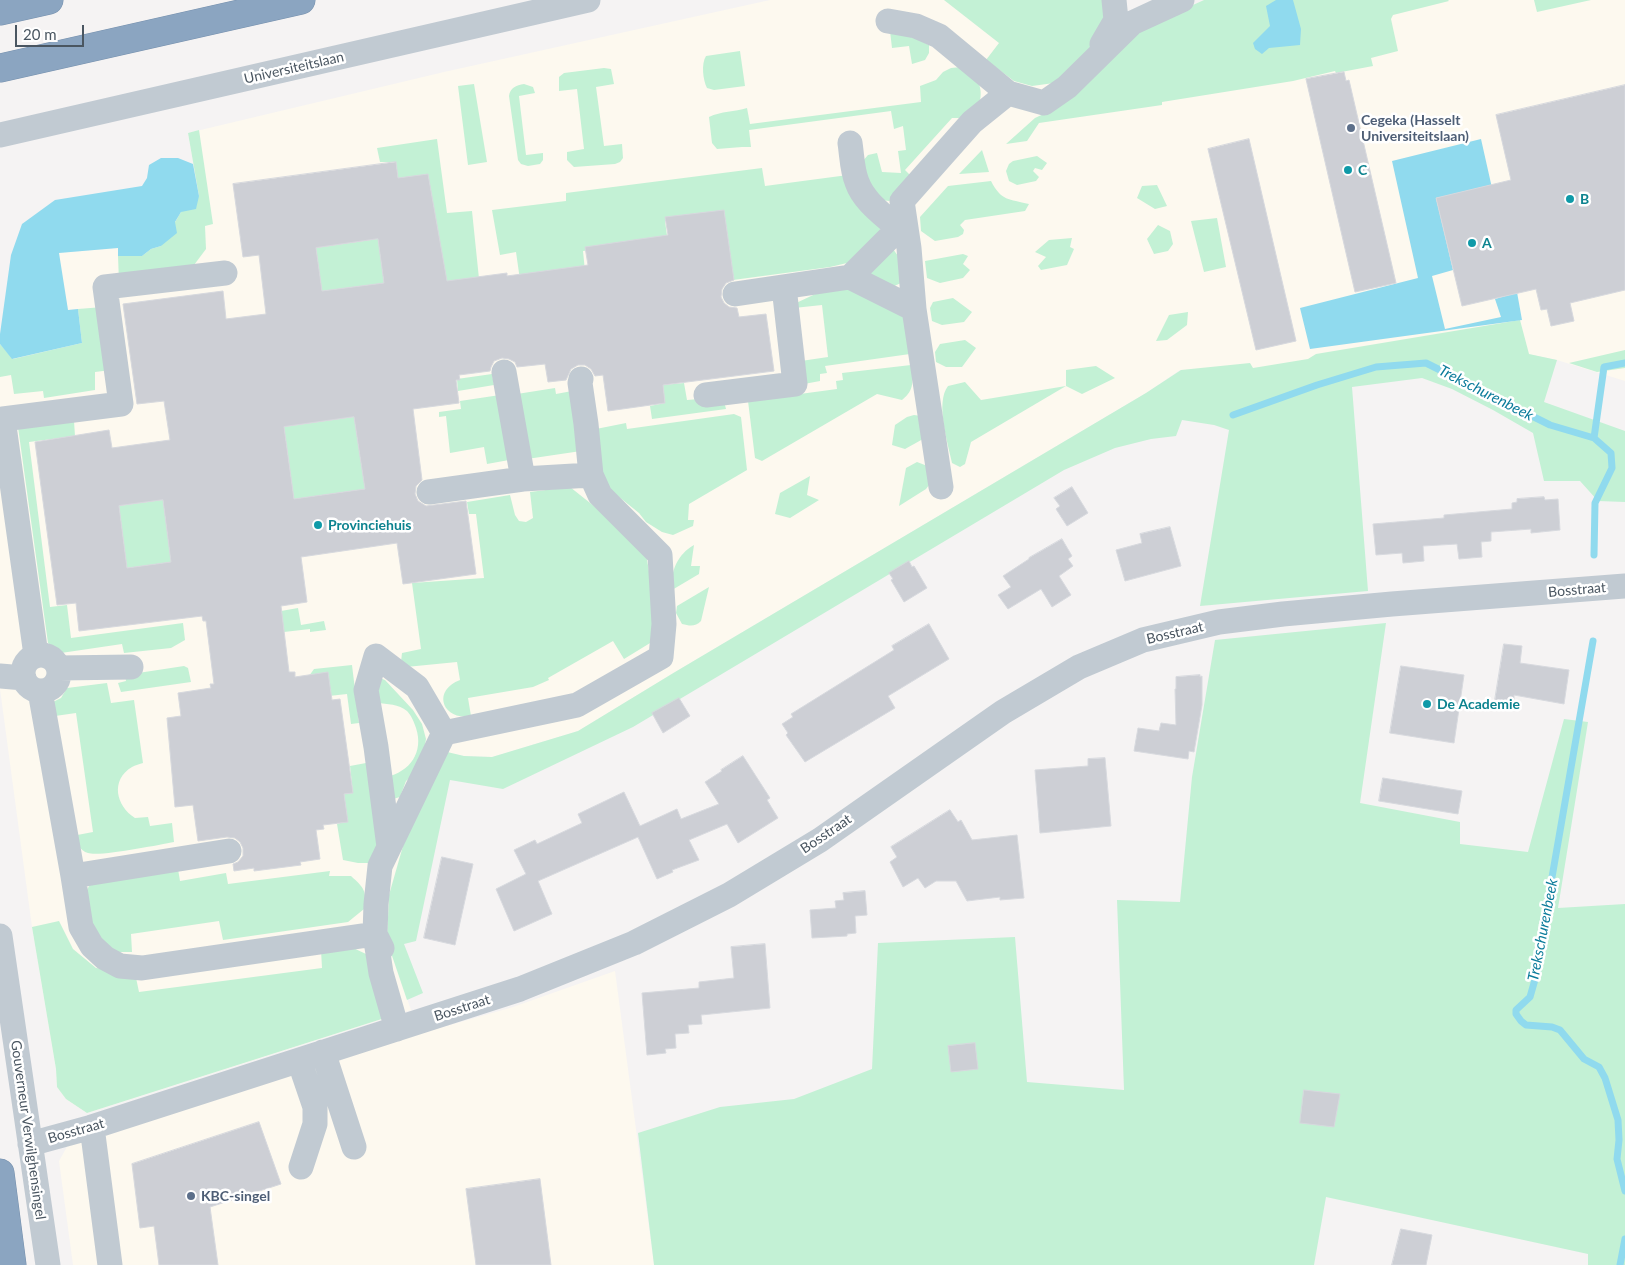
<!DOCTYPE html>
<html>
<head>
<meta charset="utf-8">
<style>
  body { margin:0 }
  #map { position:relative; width:1625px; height:1265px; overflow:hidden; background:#f5f3f3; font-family:Lato,sans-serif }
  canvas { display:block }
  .scale { position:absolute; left:15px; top:25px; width:69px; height:22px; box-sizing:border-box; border:2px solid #4a5661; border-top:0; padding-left:6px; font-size:15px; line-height:18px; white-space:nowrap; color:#4a5661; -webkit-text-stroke:4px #fff; paint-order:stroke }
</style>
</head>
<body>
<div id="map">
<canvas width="1625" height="1265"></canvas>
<div class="scale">20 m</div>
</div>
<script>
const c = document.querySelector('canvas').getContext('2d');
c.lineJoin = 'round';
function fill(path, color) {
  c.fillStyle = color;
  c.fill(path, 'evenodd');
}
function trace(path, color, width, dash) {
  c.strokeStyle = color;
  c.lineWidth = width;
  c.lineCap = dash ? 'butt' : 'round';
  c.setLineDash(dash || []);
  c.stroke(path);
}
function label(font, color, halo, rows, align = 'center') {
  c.font = font + ' Lato,sans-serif';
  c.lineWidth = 5;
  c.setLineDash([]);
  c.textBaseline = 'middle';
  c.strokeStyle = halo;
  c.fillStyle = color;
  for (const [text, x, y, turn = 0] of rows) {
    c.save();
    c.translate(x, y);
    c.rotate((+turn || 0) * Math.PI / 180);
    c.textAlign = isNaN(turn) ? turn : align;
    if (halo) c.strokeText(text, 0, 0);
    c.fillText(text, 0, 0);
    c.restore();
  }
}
fill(new Path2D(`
  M770 0H1104L1122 43 1204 0H1625V381L1557 360 1508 350 1329 374 1180 370 1146 393 675 672 578 731 492 757 464 756 443 752 387 941 411 1010 87 1113 66 1099 57 1087 56 1069 32 927 0 689V344L13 359 78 309 68 310 58 253 119 248 118 256 175 221 199 196 188 133 444 72Z
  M615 971 654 1265H73L59 1161 68 1145 345 1055 513 1007Z`), '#fdf9ef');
fill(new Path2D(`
  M944 0H1104V25L1094 44 1054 83 1032 86 1014 81 986 60 999 43Z
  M1204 0H1448L1449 1 1393 15 1391 19 1398 51 1371 58 1373 66 1336 73 1335 71 1293 81 1162 102V105L1039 123 1027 141 1006 144 1035 118 1054 109 1122 43 1151 24Z
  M1534 0H1591L1537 12Z
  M899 30 929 45V53L925 60 912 64 909 46 892 48 890 31Z
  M740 51 745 86 714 90 707 88C703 80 701 64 706 56Z
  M961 67C966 71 973 75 977 80 984 91 981 110 969 116 965 118 957 118 952 118L905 170 913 178 898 197 889 201 882 200 868 188 862 162 868 155 877 153 882 172 901 173 898 151 906 150 903 126 894 129 891 111 749 130 751 147H742L717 149 712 143 709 117C721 111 735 112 747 108L750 124 921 102 920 86 936 80 943 72 951 68Z
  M604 68 611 69 614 84 596 87 604 146 622 144 623 158 620 162 615 164 574 167 567 160V152L584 149 577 89 559 91V77L564 73Z
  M474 84 487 162 468 165 458 86Z
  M524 84 533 87 535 93 519 96 526 155 543 153V160L540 164 528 166 521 164 518 160 509 96C510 88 516 85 524 84Z
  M199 130 213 224 205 226 206 249 188 273 119 282 118 256H142L151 249 161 246 181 212 199 196 188 133Z
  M437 139 447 213 472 211 481 298 450 302 428 175 398 178 396 162H380L377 148Z
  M982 150 989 172 959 174Z
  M1037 156 1047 163 1042 170 1035 168 1033 171 1039 177 1036 181 1017 185 1009 181 1006 171 1009 164 1013 161Z
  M762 168 765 186 848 175 856 205 860 206 880 225V231L847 263 830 267 733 280 724 214 665 221 671 265 642 244 583 251 585 271 520 280 516 252 500 255 492 210 566 201V193Z
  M991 181C1001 201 1009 199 1029 204L1025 211 965 220 960 225 964 230 963 234 958 237 935 241 921 231 920 217 948 186Z
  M1157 185 1167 206 1155 209 1137 198 1142 186Z
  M1217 218 1226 267 1204 272 1191 221Z
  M1158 225 1170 231 1173 244 1168 251 1154 254 1147 239Z
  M1072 238 1070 247 1074 249 1067 265 1041 270 1038 266 1046 257 1035 252 1049 240Z
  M378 239 384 283 322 291 316 248Z
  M893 249 898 256 901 283 892 287 870 274Z
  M963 254 968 256 963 264 970 270 963 278 940 283 927 278 925 261Z
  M849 286 905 318 910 354 825 366 827 373 820 374V381L804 384 801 361 828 357 822 305 794 308V304L826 289Z
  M953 298 972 312 964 322 942 325 932 321 930 308 933 302Z
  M103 307 111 370 95 372V390L44 398 43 391 14 394 11 375 0 377V344L13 359 82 343 78 309Z
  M1188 312 1187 325 1167 340 1156 341 1169 315Z
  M1520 320 1529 354 1557 360 1544 402 1625 431V502L1598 501 1580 481H1544L1533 433 1493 410 1452 389 1422 378 1352 387 1368 591 1200 606 1229 430 1214 425 1182 420 1176 436 1151 439 1115 448 1064 470 633 727 503 789 450 780 416 941 404 944 423 993 407 1000 387 941 389 895 403 846 443 751 464 756 492 757 578 731 675 672 1146 393 1181 370 1250 363 1253 368 1308 359 1316 354Z
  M965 340 976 348 962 367H946L936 362 935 352 940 344Z
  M1625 350V368L1597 372 1569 363Z
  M911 365C913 380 915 390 902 400L877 394 762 461 755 458 748 401 837 389 836 381 843 380 842 373Z
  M1096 366 1115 378 1082 394 1066 386 971 442 965 464 960 467 952 463C948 443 935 403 948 386L965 382 981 400 1066 386V370Z
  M492 374 494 385 458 391 457 379Z
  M684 383 687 400 723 397 726 409 652 419 650 406 665 403 663 385Z
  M555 388 556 394 572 391 581 451 527 459 517 394Z
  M500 395 509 460 487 464 484 447 450 453 446 416 439 417V412L461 409 460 401Z
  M734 414 741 417 747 470 689 504 688 520H694L693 526 673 535 662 532 646 522 639 513 603 484 596 429 626 423 627 429Z
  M914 415 921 416 923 439 905 449 892 445 895 425 907 417Z
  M354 417 365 489 294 499 284 427Z
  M74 421 75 436 29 442 50 607 67 605 71 638 183 623 185 640 171 648 124 653 122 644 61 653 48 643 18 427Z
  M917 462 930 467 932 481 926 489 899 506 906 468Z
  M810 476 807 495 819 500 790 518 775 514 780 493Z
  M570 487 624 530 646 554 650 577 655 640 624 659 613 641 548 678 549 680 533 687 468 698 471 716C443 721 431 691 460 680L457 662 406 667 401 662 402 653 421 649 412 583 484 578 476 514H469L467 502 510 495 515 515 519 521 526 522 533 518 530 492Z
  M163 500 171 562 127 568 119 506Z
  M694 545 691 566H700L699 574 672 590C670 571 678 554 694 545Z
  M709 587 701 621C695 627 690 626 682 624L676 613 677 606Z
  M298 608 301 625 324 621 326 630 310 632V629L284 632 281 611Z
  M1386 623 1360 803 1460 822V844L1528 852 1564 719 1588 722 1558 908 1625 904V1265H1588V1254L1326 1197 1314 1265H654L638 1133 720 1107 794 1099 872 1069 878 943 1015 937 1027 1082 1124 1090 1117 900 1180 902 1192 777 1215 640Z
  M352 665 359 723 351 724 347 694 329 696 309 676 314 669Z
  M184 666 188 668 191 682 121 692 118 683 126 681 125 675Z
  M380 678 385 680 413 710 422 724 426 739 423 756 415 773 406 781 400 797 393 799 386 777C410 772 424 752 416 728 414 722 411 715 407 711 399 704 387 704 377 703Z
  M107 683 111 703 134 700 143 763C140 764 135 765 132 767 110 780 116 806 135 818L148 817 150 826 172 823 174 842C158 845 99 857 88 853 80 851 76 842 72 836L93 832 76 713 55 716 53 702 61 698 67 688Z
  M366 763 382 849 370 863H358L343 860 337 824 347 821 344 794 353 793 350 766Z
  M177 863 180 881 226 873 228 884 330 871 329 876H351C364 888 367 890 364 909L348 922 223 940 219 921 131 934 132 952H118L91 936 86 892 90 884Z
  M59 921 73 949 96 968 135 973 139 992 322 968 321 950 349 946 366 954 388 1017 87 1113 66 1099 57 1087 56 1069 32 927Z`), '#c3f1d5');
fill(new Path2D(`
  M1276 0H1293L1301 29 1300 45 1269 48 1262 54 1255 49 1253 43 1270 26 1266 6Z
  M1481 139 1492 188 1436 198 1453 270 1432 276 1445 329 1501 317 1495 299 1509 295 1507 284 1515 281 1522 320 1310 349 1300 308 1418 278 1392 161Z
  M161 158H178L193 164 199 196 196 209 181 212 175 222 177 233 161 246 151 249 142 256H118V248L59 253 68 310 78 309 82 343 12 359 0 344V334L11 255 22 224 55 200 142 186 147 178 149 165Z`), '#90daee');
trace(new Path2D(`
  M1233 415 1317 385 1376 367 1426 363 1550 425 1594 438 1611 453 1612 468 1595 503 1594 555
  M1594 438 1604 367 1625 363
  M1593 641 1547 906 1538 969 1530 997 1516 1010V1014L1521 1021 1526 1025 1552 1027 1560 1030 1584 1059 1599 1067 1605 1078 1618 1120 1619 1140 1617 1159 1625 1191
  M1620 1265 1625 1239`), '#90daee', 7);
const building = new Path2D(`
  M1344 72 1346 81 1349 80 1396 283 1355 292 1306 79Z
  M1625 85V290L1570 303 1574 321 1551 326 1547 309 1541 310 1536 289 1462 306 1436 198 1511 180 1496 115Z
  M1249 139 1296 341 1256 350 1208 149Z
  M396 162 398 178 428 174 447 281 507 273V276L588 265 585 247 668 235 665 217 724 210 734 280 726 283 722 289 721 297 724 303 729 307 737 308 739 317 766 314 774 371 663 385 665 403 608 411 603 375 595 376 591 369 585 365H578L571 369 566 380 548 382 545 364 517 367 515 362 509 359 502 358 494 361 491 367 490 371 459 375 460 380H456L459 403 413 409 422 480 416 486 415 494 418 501 426 506 466 501 476 574 403 584 397 543 301 557 307 602 281 606 289 672H295V677L328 672 332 700 340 699 353 793 344 794 348 822 323 825 324 829 316 830 320 859 300 862 301 865 254 871V868L234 871 233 864 238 862 243 856V848L240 842 235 838 227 837 198 841 193 805 175 807 167 718 181 716 178 693 211 688 210 684H214L206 621H203L202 616 79 631 76 603 57 605 35 442 109 430 112 448 170 440 164 401 137 404 123 304 223 291 226 319 266 314 259 255 243 257 233 184ZM378 239 384 283 322 291 316 248ZM354 417 365 489 294 499 284 427ZM163 500 171 562 127 568 119 506Z
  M1072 487 1088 513 1067 526 1056 509 1060 506 1054 498Z
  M1544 497 1545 500 1558 499 1560 530 1531 533V529L1491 532V541L1481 542 1482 557 1459 559 1457 544 1423 546 1424 561 1403 563 1402 553 1376 555 1373 524 1444 518V515L1512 509V503L1517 502V499Z
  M1170 527 1181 566 1125 581 1116 550 1142 543 1140 534Z
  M1062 539 1072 556 1068 559 1073 566 1059 576 1071 595 1052 607 1041 589 1008 609 998 595 1011 587 1003 576 1029 559V558Z
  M909 561 912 567 914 566 927 588 904 602 891 580 893 579 889 573Z
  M929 624 949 659 888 696 895 708 805 762 786 735 788 733 782 724 793 717 791 714 894 650 892 646Z
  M1504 644 1522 646 1520 663 1569 670 1564 704 1514 695V702L1495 700Z
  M1401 666 1464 675 1454 743 1390 733Z
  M1200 675V677L1202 676V705L1194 752 1189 751 1188 759 1134 751 1138 728 1159 731 1161 723 1176 725 1175 689H1176V677Z
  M679 698 690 716 663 733 652 713Z
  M743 756 770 798 767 800 778 818 738 843 727 824 689 840 699 860 672 870 673 872 657 879 638 837 538 881 552 914 514 931 496 889 526 874 514 850 535 840 537 844 582 823 578 814 624 792 640 826 677 809 681 819 719 804 705 782 722 771 721 770Z
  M1105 758 1111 826 1040 833 1035 770 1088 766V759Z
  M1383 778 1462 791 1458 814 1379 801Z
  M950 810 958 822 961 820 972 840 1017 835 1024 898 1000 900V897L967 901 956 881H936L925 888 918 878 903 887 890 862 897 857 891 847Z
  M442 857 473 864 455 945 424 938Z
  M865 891 867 915 855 916 856 933 847 934V936L812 938 810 910 836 908 835 901 844 900 843 893Z
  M765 944 770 1008 701 1015 702 1024 688 1025 689 1033 675 1034 676 1048 665 1049 666 1053 647 1055 642 993 699 988V982L734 978 731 947Z
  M975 1043 978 1069 951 1072 948 1046Z
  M1304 1090 1340 1094 1334 1127 1300 1123Z
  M259 1122 281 1184 210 1207 218 1265H159L154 1226 140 1228 132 1164Z
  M540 1179 551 1265H476L466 1189Z
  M1401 1229 1432 1235 1426 1265H1392Z`);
fill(building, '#cdcfd5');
trace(building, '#d7d9de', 1);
const highway = new Path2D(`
  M0 11 49 0
  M0 68 301 0
  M0 1173 12 1265`);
trace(highway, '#7690ad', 29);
trace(new Path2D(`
  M888 21 916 26 939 36 1008 93 1044 103 1067 87 1132 23 1182 0
  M1102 44 1116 20 1114 0
  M0 135 588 0
  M850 143C852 156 852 170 857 182 864 202 884 215 899 229
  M905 222 850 277 914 309
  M735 294 850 277
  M504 372 523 479
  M581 379 580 383 586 424 591 475
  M706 395 795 384 784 287
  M941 487 914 309 909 248 902 201 972 122 1008 93
  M36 655 3 419 121 404 105 287 225 273
  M23 673a18 18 0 1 1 36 0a18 18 0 1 1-36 0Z
  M59 668 131 667
  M0 676 24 678
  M40 691 73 876 81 927 92 946 105 958 120 966 142 968 375 934 382 948
  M389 847 376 747 366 690 376 656 417 687 444 733
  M73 876 229 851
  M0 936 48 1265
  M397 1029 381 973 375 934 376 904 380 866 444 733 577 705 661 657 664 624 660 555 600 495 591 475 523 479 429 492
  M323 1052 354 1147
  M299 1060 315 1107V1124L301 1167
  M92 1127 110 1265
  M30 1144 92 1127 520 989 634 943 729 895 820 840 1003 712 1079 667 1143 640 1219 622 1283 614 1392 604 1625 586`), '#c1cad2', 25);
trace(highway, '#8ba5c1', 28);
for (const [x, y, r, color] of [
  [1351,128,5,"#5c6f8a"],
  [1348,170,5,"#0f9aa8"],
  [1570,199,5,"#0f9aa8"],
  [1472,243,5,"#0f9aa8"],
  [318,525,5,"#0f9aa8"],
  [1427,704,5,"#0f9aa8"],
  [191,1196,5,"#5c6f8a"]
]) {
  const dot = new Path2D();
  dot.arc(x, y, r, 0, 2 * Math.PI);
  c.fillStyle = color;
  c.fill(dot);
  trace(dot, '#fff', 2);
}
label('14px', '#4a5661', '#fff', [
  ["Universiteitslaan",294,68,-13],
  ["Bosstraat",1577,590,-5],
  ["Bosstraat",1175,633,-13],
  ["Bosstraat",826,834,-34],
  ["Bosstraat",462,1008,-18],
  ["Gouverneur Verwilghensingel",28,1130,82],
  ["Bosstraat",76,1131,-16]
]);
label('bold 14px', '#4e5e75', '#fff', [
  ["Cegeka (Hasselt",1361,120],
  ["Universiteitslaan)",1361,136],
  ["KBC-singel",201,1196]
], 'left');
label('bold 14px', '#0d838f', '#fff', [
  ["C",1358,170],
  ["B",1580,199],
  ["A",1482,243],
  ["Provinciehuis",328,525],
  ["De Academie",1437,704]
], 'left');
label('italic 15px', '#0c7c9b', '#fff', [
  ["Trekschurenbeek",1486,393,27],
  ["Trekschurenbeek",1543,930,-79]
]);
</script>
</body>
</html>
